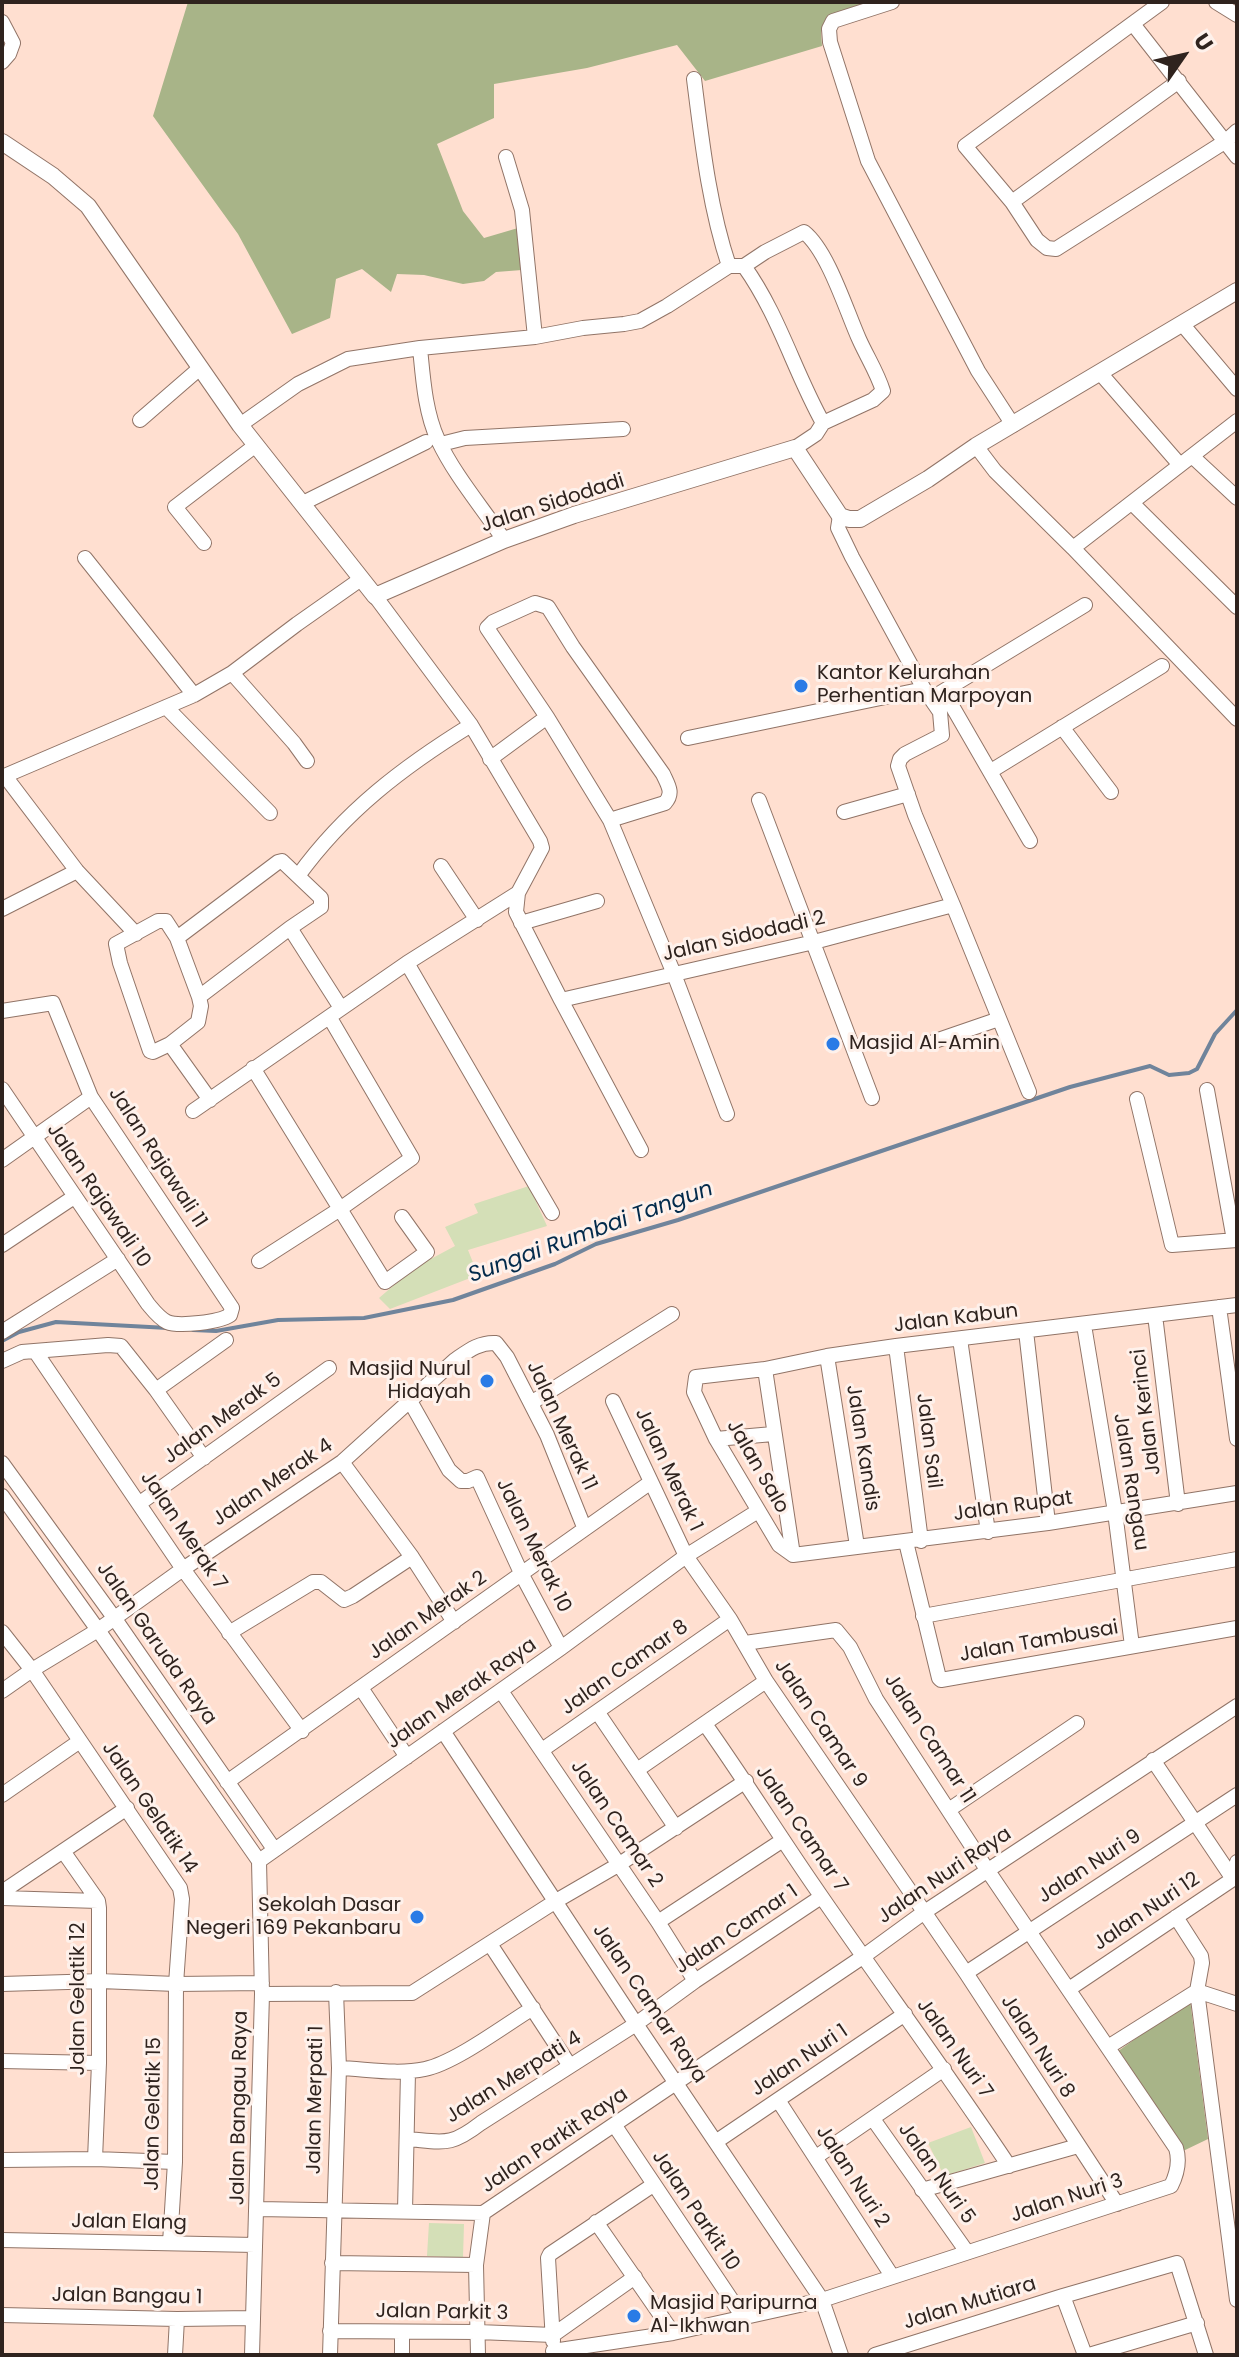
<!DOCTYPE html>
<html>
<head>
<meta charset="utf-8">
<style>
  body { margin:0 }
  #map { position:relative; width:1239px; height:2357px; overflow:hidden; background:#ffdfd0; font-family:Poppins,sans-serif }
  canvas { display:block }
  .frame { position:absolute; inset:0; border:4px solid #2f231e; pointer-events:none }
  .north { position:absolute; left:1143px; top:16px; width:80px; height:80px; -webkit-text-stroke:6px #fef1eb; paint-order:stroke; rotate:56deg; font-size:22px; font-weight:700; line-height:32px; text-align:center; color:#2f231e }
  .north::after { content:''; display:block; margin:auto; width:28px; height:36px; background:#2f231e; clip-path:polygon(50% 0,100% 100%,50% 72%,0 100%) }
</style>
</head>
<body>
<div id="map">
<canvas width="1239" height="2357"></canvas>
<div class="frame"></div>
<div class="north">U</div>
</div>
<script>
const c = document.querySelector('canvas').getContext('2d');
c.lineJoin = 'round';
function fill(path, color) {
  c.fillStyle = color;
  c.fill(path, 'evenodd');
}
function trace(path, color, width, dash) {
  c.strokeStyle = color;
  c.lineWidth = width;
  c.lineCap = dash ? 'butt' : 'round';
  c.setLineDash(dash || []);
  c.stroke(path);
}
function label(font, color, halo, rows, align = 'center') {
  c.font = font + ' Poppins,sans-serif';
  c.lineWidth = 6;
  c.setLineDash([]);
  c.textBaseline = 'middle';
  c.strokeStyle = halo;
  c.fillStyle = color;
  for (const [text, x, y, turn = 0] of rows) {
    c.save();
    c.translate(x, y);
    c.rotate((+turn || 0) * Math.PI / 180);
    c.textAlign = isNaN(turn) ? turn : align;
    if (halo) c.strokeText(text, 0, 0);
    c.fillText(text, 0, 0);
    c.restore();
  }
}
fill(new Path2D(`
  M529 1186 547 1226 468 1250 478 1275 390 1309 379 1298 414 1268 455 1246 445 1227 478 1213 474 1204Z
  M971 2127 985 2163 944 2176 928 2143Z
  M429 2223 464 2224 463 2258 427 2256Z`), '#d4dfb7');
fill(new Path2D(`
  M188 2H871L826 22 821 32 822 46 705 81 677 45 587 68 494 84V118L437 144 463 211 484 238 518 228 522 270 496 272 484 281 463 284 424 275 397 274 391 292 362 269 336 279 330 318 292 334 238 234 153 116Z
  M1190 2000 1208 2139 1181 2152 1114 2054Z`), '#a8b488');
trace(new Path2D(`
  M193 1330 216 1331 278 1320 364 1318 453 1300 555 1264 596 1244 678 1220 1070 1087 1150 1066 1169 1075 1189 1073 1197 1069 1215 1034 1237 1010
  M2 1341 19 1332 56 1322 168 1328`), '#70849b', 4);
const minor = new Path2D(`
  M892 2 833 21 829 29 830 42 868 161 978 371 1013 425
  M1162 2 965 146 1012 202 1037 240 1047 248 1056 249 1226 141 1237 131
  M1216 2 1237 15
  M2 22 13 43 9 54 2 62
  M1133 24 1237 157
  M694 79C702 142 709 206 729 266H744C779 315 794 371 823 423L816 434 795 448
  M506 157 522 210 535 337
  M1012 202 1179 81
  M744 266 765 252 804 232C828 251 846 310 859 339 867 357 877 372 883 391L873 400 823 423
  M1183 325 1237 389
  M420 348C423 378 425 412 438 440 455 476 482 507 504 540
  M1101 374 1180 465
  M140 420 200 368
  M240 425 298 384 348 359 420 348 535 337 583 328 624 324 640 321 667 306 729 266
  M441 444 465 438 623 429
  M976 446 995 471 1073 548 1237 719
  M1193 457 1237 498
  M303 503 426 442
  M1133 504 1237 607
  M204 543 175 507 256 445
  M1073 548 1237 421
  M85 558 194 695
  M375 596 471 725 540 841 542 848 518 893 516 912 561 1000 814 942 953 905 915 815 898 766 900 759 905 754 942 735 940 712 924 689 852 557 838 528 840 516
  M232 673 294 743 307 761
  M944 692 1030 841
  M932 698 1085 605
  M166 707 270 813
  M1062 727 1111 792
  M688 738 924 689
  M490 759 547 717
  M991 771 1162 666
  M5 776 77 871 136 934
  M2 777 194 695 232 673 297 624 361 579
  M759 800 872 1098
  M844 812 908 794
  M610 820 665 803C674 793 668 785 663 774L573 647 548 607 535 603 493 622 487 628 547 717 610 820 674 974 727 1114
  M441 866 477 920
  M298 876C345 811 403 767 471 725
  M953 905 1029 1092
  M2 909 77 871
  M521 923 597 901
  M177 938 278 862 282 861 321 898V907L290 928
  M407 963 552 1213
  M561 1000 641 1150
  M2 1011 53 1003 91 1097 232 1308 230 1315C220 1322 179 1327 167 1322 159 1318 153 1310 148 1304L2 1089
  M935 1041 999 1019
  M170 1044 198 1022 201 1006 199 997
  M253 1068 385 1282 427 1252 402 1217
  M1207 1090 1234 1240
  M1137 1099 1172 1245 1237 1240
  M210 1100 170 1044 153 1052 150 1051 120 963 116 944 158 921H166L177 938 199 997 290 928 341 1008
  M193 1111 407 963 518 893
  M2 1160 91 1097
  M2 1245 74 1197
  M259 1261 340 1209 412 1158 330 1018
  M1219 1307 1237 1439
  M1155 1315 1178 1504
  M1084 1325 1115 1512 1132 1646
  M1026 1331 1048 1523
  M2 1332 118 1259
  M960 1339 988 1532
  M896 1346 921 1541
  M35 1351 183 1569 302 1731
  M827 1356 857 1546
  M2 1361 22 1352 108 1345 121 1346 156 1390 204 1458
  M765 1369 793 1555
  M156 1390 226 1340
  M410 1401 449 1470 461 1481H468L477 1477 522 1575 561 1648
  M613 1401 686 1556 730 1619 766 1681 966 1973 1117 2204
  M531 1403 672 1314
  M716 1439 773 1434
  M342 1462 412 1557 454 1622
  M2 1463 115 1619 274 1849
  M2 1496 98 1630 259 1861
  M140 1503 329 1368
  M906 1542 939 1678 941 1680 1237 1628
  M793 1555 779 1545 716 1439 694 1392 696 1377 765 1369 827 1356 896 1346 1237 1305
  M793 1555 1048 1523 1237 1493
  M923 1616 1237 1559
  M2 1632 32 1670 180 1888 182 1899 176 1984 175 2162 170 2243
  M229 1633 313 1582H321L344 1600 353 1596 412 1557
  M361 1688 407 1757
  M2 1691 32 1670 98 1630 183 1569 342 1462 455 1360C468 1351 479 1342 496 1343L507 1357 547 1435 584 1527
  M501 1691 658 1922 695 1981
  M598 1713 676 1828
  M705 1724C745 1780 781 1839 821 1896 883 1986 948 2074 1009 2166
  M443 1731 636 2024 822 2300 841 2355
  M542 1750 730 1619
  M1153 1760 1233 1879
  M637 1770 766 1681
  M227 1782 651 1482
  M2 1795 80 1741
  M950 1809 1077 1723
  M63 1851 98 1901 99 1908V2063L95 2159
  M259 1861 561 1648 686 1556 758 1511
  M2 1892 127 1808
  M2 1898 98 1901
  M1176 1917 1201 1956 1202 1963 1197 1991 1237 2300
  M658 1922 783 1840
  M490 1944 570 2066
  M966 1973 1237 1795
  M2 1984 100 1981 176 1984 262 1983
  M1069 1989 1233 1879 1237 1862
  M1197 1991 1237 2004
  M262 1994 412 1993 556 1901 618 1865 746 1781
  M1108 2047 1197 1991
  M2 2061 99 2063
  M339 2068C367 2069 397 2075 425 2069 455 2063 505 2025 533 2008
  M778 2100 892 2276
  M873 2119 967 2252
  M615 2126 743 2317
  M407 2139C444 2142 450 2147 481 2123L636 2024 695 1981 821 1897
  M717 2141 905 2014
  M816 2157 944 2069
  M2 2160 95 2159 175 2162
  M922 2190 1078 2146
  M258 2209 483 2213 864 1956 923 1913 1237 1706
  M405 2211 408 2072
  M596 2222 673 2333
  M2 2240 255 2245
  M332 2263 476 2265
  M1063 2296 1177 2263 1206 2355
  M2 2315 177 2319 252 2318
  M330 2331 478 2332 553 2335 635 2277
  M553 2341 548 2258 550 2254 653 2185
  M553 2351 673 2333 822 2300 1171 2186C1177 2174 1180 2161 1176 2148L988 1871 876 1699 850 1647 836 1630 745 1643
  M175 2355 177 2319
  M252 2355 262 1994 259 1861
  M330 2355 339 2068 336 1992
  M402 2355V2332
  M478 2355 476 2265 483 2213
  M875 2355 1063 2296 1085 2355
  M1089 2355 1197 2323`);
const tertiary = new Path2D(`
  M2 142 53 176 88 206 240 425 375 596 504 540 574 515 795 448 840 516 849 519H860L928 479 976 446 1237 291`);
trace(minor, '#917467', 16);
trace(tertiary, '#917467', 18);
trace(minor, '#fff', 14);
trace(tertiary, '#fff', 16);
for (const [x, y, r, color] of [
  [801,686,8,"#297be6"],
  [833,1044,8,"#297be6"],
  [487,1381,8,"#297be6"],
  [417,1917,8,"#297be6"],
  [634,2316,8,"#297be6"]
]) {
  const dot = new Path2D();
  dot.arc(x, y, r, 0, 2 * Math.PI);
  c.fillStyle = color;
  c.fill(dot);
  trace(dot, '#fef1eb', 3);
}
label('20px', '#2f231e', '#fef1eb', [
  ["Jalan Sidodadi",553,504,-18],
  ["Jalan Sidodadi 2",744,937,-13],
  ["Jalan Rajawali 11",157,1158,57],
  ["Jalan Rajawali 10",98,1196,56],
  ["Jalan Kabun",956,1319,-7],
  ["Jalan Kerinci",1147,1412,-97],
  ["Jalan Merak 5",223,1419,-36],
  ["Jalan Merak 11",561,1426,65],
  ["Jalan Sail",928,1441,83],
  ["Jalan Kandis",862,1448,81],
  ["Jalan Salo",757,1467,60],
  ["Jalan Merak 1",668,1470,65],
  ["Jalan Rangau",1130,1482,81],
  ["Jalan Merak 4",273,1483,-34],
  ["Jalan Rupat",1013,1507,-8],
  ["Jalan Merak 7",183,1531,56],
  ["Jalan Merak 10",533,1546,64],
  ["Jalan Merak 2",428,1616,-35],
  ["Jalan Tambusai",1039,1642,-10],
  ["Jalan Garuda Raya",156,1644,55],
  ["Jalan Camar 8",625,1668,-35],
  ["Jalan Merak Raya",462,1694,-35],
  ["Jalan Camar 9",820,1724,56],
  ["Jalan Camar 11",929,1739,57],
  ["Jalan Gelatik 14",149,1808,56],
  ["Jalan Camar 2",616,1824,56],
  ["Jalan Camar 7",801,1829,56],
  ["Jalan Nuri 9",1090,1867,-33],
  ["Jalan Nuri Raya",945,1876,-34],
  ["Jalan Nuri 12",1147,1912,-34],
  ["Jalan Camar 1",737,1930,-34],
  ["Jalan Gelatik 12",79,1999,-90],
  ["Jalan Camar Raya",649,2004,56],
  ["Jalan Nuri 8",1037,2047,57],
  ["Jalan Nuri 7",954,2049,55],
  ["Jalan Nuri 1",800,2061,-34],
  ["Jalan Merpati 4",514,2078,-32],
  ["Jalan Merpati 1",316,2100,-89],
  ["Jalan Bangau Raya",240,2108,-89],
  ["Jalan Gelatik 15",154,2114,-89],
  ["Jalan Parkit Raya",555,2141,-34],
  ["Jalan Nuri 5",936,2174,55],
  ["Jalan Nuri 2",852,2177,57],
  ["Jalan Nuri 3",1067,2199,-18],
  ["Jalan Parkit 10",695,2211,56],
  ["Jalan Elang",129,2223,1],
  ["Jalan Bangau 1",127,2297,1],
  ["Jalan Mutiara",970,2304,-17],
  ["Jalan Parkit 3",442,2313,1]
]);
label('20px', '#2f231e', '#fef1eb', [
  ["Kantor Kelurahan",817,674],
  ["Perhentian Marpoyan",817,697],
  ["Masjid Al-Amin",849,1044],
  ["Masjid Nurul",471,1370,"right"],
  ["Hidayah",471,1393,"right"],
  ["Sekolah Dasar",401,1906,"right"],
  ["Negeri 169 Pekanbaru",401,1929,"right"],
  ["Masjid Paripurna",650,2304],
  ["Al-Ikhwan",650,2327]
], 'left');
label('italic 22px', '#022a4b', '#fef1eb', [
  ["Sungai Rumbai Tangun",591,1233,-20]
]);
</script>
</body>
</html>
